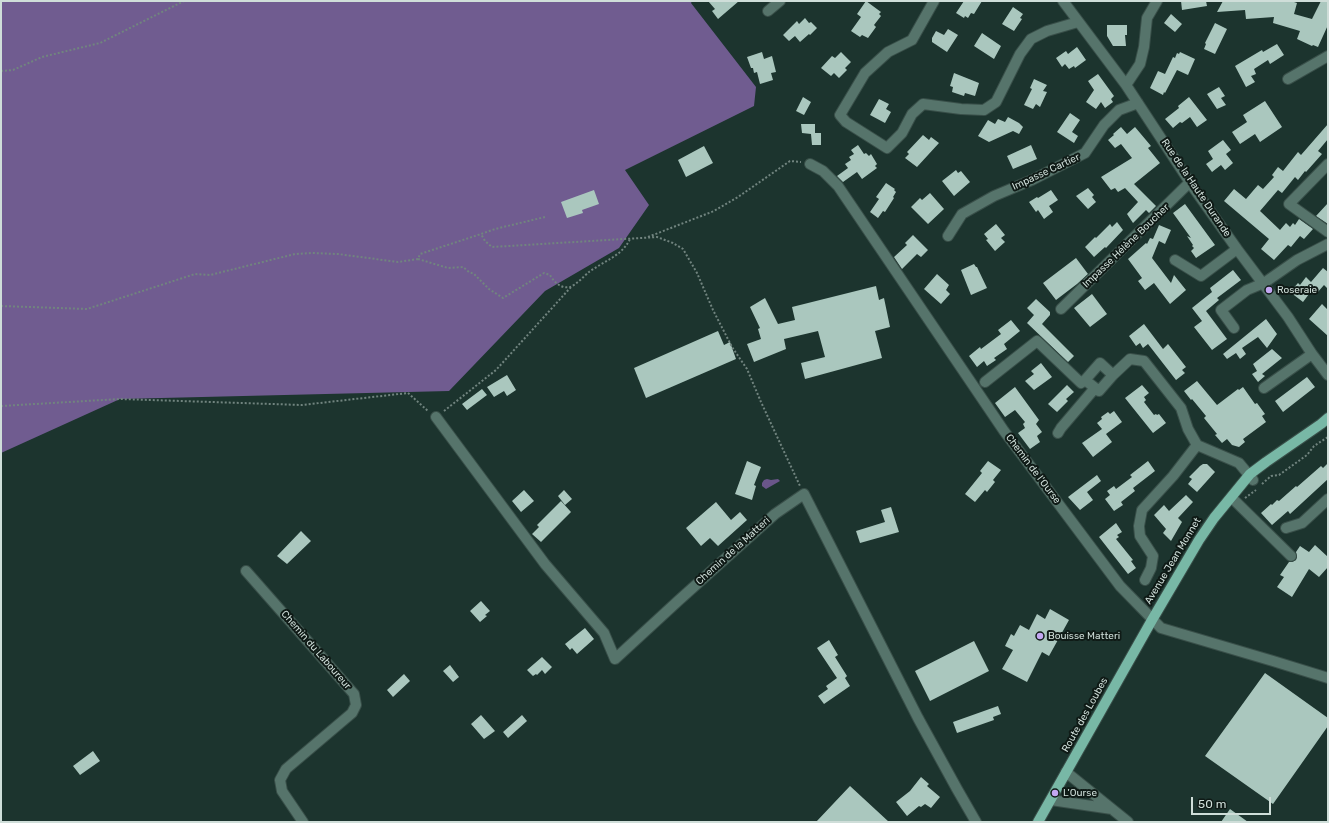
<!DOCTYPE html>
<html>
<head>
<meta charset="utf-8">
<style>
  body { margin:0 }
  #map { position:relative; width:1329px; height:823px; overflow:hidden; background:#1c342e; font-family:Rubik,sans-serif }
  canvas { display:block }
  .frame { position:absolute; inset:0; border:2px solid #cfded9; pointer-events:none }
  .scale { position:absolute; left:1191px; top:797px; width:80px; height:18px; box-sizing:border-box; border:2px solid #cfded9; border-top:0; padding-left:5px; font-size:12px; line-height:14px; white-space:nowrap; color:#cfded9; -webkit-text-stroke:3px #0f1a16; paint-order:stroke }
</style>
</head>
<body>
<div id="map">
<canvas width="1329" height="823"></canvas>
<div class="frame"></div>
<div class="scale">50 m</div>
</div>
<script>
const c = document.querySelector('canvas').getContext('2d');
c.lineJoin = 'round';
function fill(path, color) {
  c.fillStyle = color;
  c.fill(path, 'evenodd');
}
function trace(path, color, width, dash) {
  c.strokeStyle = color;
  c.lineWidth = width;
  c.lineCap = dash ? 'butt' : 'round';
  c.setLineDash(dash || []);
  c.stroke(path);
}
function label(font, color, halo, rows, align = 'center') {
  c.font = font + ' Rubik,sans-serif';
  c.lineWidth = 4;
  c.setLineDash([]);
  c.textBaseline = 'middle';
  c.strokeStyle = halo;
  c.fillStyle = color;
  for (const [text, x, y, turn = 0] of rows) {
    c.save();
    c.translate(x, y);
    c.rotate((+turn || 0) * Math.PI / 180);
    c.textAlign = isNaN(turn) ? turn : align;
    if (halo) c.strokeText(text, 0, 0);
    c.fillText(text, 0, 0);
    c.restore();
  }
}
fill(new Path2D(`
  M1 1H692L691 3 756 87 754 106 625 170 649 205 619 248 545 291 449 391 120 399 1 453Z`), '#705c90');
fill(new Path2D(`
  M767 479 771 480 778 479 780 481 766 489 762 486V483L764 480Z`), '#6a568a');
fill(new Path2D(`
  M708 1H739L718 19 712 11 715 9Z
  M866 1 881 12 879 14 881 16 874 25 876 27 868 38 862 35 860 37 851 31 861 17 857 14Z
  M964 1H982L974 14 971 13 968 18 965 16 964 18 956 13Z
  M1181 1H1206L1207 6 1182 10Z
  M1223 1H1291L1297 3 1294 14 1312 19 1321 1H1328V25L1318 47 1313 45 1312 46 1297 39 1300 31 1273 23 1274 17 1246 19 1245 10 1217 12Z
  M1013 7 1023 14 1020 18 1022 19 1014 31 1002 24Z
  M1171 14 1182 24 1175 32 1164 23Z
  M805 18 809 23 811 22 817 28 810 35 809 34 800 42 795 36 789 41 783 35 797 21 799 24Z
  M1215 23 1227 29 1215 54 1204 49 1206 44 1205 43Z
  M1107 25H1127V35H1125L1126 46H1113L1107 36Z
  M948 29 958 35 947 52 932 42V38L936 31 944 35Z
  M982 33 1001 46 994 59 974 46Z
  M1277 44 1284 55 1270 64 1268 60 1254 69 1256 74 1251 76 1255 82 1246 87 1235 66 1262 50 1263 52Z
  M1077 47 1086 60 1075 68 1074 66 1069 69 1065 64 1062 67 1056 58 1066 51 1068 54Z
  M762 52 764 59 772 56 776 72 771 73 773 80 760 84 757 72 754 73 753 68H751L747 57Z
  M841 52 851 62 845 68 847 70 839 78 834 73 831 76 821 68 832 56 835 58Z
  M1180 52 1195 59 1188 75 1177 70 1165 93 1164 92 1163 95 1150 88 1158 71 1165 74 1173 57 1175 58 1177 53 1179 54Z
  M954 73 979 83 975 96 965 93 964 96 952 92 953 87 950 86Z
  M1098 74 1114 96 1111 99 1113 102 1105 108 1101 102 1096 109 1086 102 1094 90 1088 81Z
  M1034 79 1047 85 1043 91 1047 92 1040 107 1036 104 1033 109 1024 105 1032 89 1030 88Z
  M1219 87 1225 96 1221 98 1226 105 1217 109 1207 94Z
  M803 97 811 102 804 115 796 111Z
  M1189 97 1207 120 1197 127 1190 117 1182 123 1180 122 1173 128 1165 119 1179 108 1178 106Z
  M879 99 889 104 886 109 891 112 885 123 870 115Z
  M1265 101 1282 127 1260 142 1255 134 1240 144 1232 132 1247 122 1243 115Z
  M1070 113 1080 120 1072 132 1078 136 1074 143 1057 132Z
  M1008 117 1019 123 1023 127 1019 134 1013 131 989 142 978 136 988 120 995 124 998 119 1005 122Z
  M801 124H815V133H821V145H812L811 134 802 133Z
  M1328 124V139L1318 151 1322 154 1306 172 1305 171 1298 180 1295 177 1282 193 1278 190 1260 211 1280 230 1286 223 1290 227 1293 223 1295 225 1299 219 1313 229 1304 239 1300 236 1291 247 1288 245 1274 260 1261 249 1269 239 1224 201 1234 189 1246 199 1258 185 1263 189 1274 177 1272 175 1278 167 1283 171 1298 152 1301 155Z
  M1121 127 1127 134 1135 127 1151 146 1148 148 1160 163 1134 184 1156 206 1149 213 1146 210 1133 223 1127 214 1138 202 1125 188 1118 192 1115 188 1111 190 1101 177 1132 158 1121 144 1115 148 1108 140 1114 135 1113 134Z
  M923 135 929 140 931 137 939 143 917 167 905 158 909 154 907 152Z
  M1223 140 1231 150 1226 154 1233 163 1225 170 1221 165 1212 172 1206 164 1213 159 1208 151Z
  M858 145 864 154 866 153 869 156 871 154 877 164 875 166 877 168 862 179 857 172 843 182 837 176 848 168 845 164 851 160 849 157 854 154 851 150Z
  M1031 145 1037 159 1013 169 1007 156Z
  M704 146 713 163 686 177 678 160Z
  M956 170 958 173 961 171 970 182 954 196 942 181Z
  M886 183 895 189 894 190 896 192 893 197 894 198 885 212 883 211 878 218 870 212 879 199 876 197Z
  M1088 188 1094 195 1092 197 1096 202 1088 209 1076 196Z
  M594 190 599 204 582 210 583 213 567 218 561 202Z
  M1051 190 1058 200 1049 206 1053 212 1044 219 1038 210 1036 212 1029 202 1037 197 1038 198Z
  M930 193 944 209 928 224 911 207 920 198 922 200Z
  M1328 203V224L1316 216Z
  M1185 204 1215 245 1196 258 1191 251 1194 248 1192 246 1193 245 1187 236 1191 238 1173 213Z
  M1117 222 1123 230 1106 248 1105 247 1094 257 1085 247 1095 237 1096 238 1110 224 1112 227Z
  M996 224 1005 235 1001 238 1005 242 995 251 986 240 988 239 984 234Z
  M1159 225 1171 230 1165 244 1159 241 1152 258 1171 283 1174 275 1186 290 1170 304 1154 283 1145 290 1138 281 1142 278 1128 259 1146 243 1147 244 1150 238 1153 239Z
  M913 235 928 250 921 257 917 254 902 269 894 257 907 245 905 243Z
  M1076 258 1088 274 1077 284 1056 300 1043 283Z
  M974 264 976 267H977L987 288 971 295 961 270Z
  M1323 268 1328 272V289L1324 285 1317 293 1312 290 1303 302 1290 292 1298 283 1300 285 1306 277 1311 282Z
  M1233 270 1241 280 1217 298 1219 300 1206 311 1227 339 1212 350 1194 327 1202 321 1192 308 1212 292 1210 288Z
  M937 274 949 285 946 290 950 294 941 304 924 289Z
  M876 286 879 300 884 298 890 327 875 331 882 358 805 379 801 363 825 357 818 331 784 339 786 349 754 362 747 344 761 339 758 329 760 328 750 307 765 298 778 324 795 320 792 307Z
  M1092 294 1107 314 1090 327 1074 308Z
  M1036 299 1050 312V315L1042 324 1074 356 1068 362 1027 323 1034 315 1027 308Z
  M1322 304 1328 310V336L1309 319Z
  M1266 319 1277 334 1267 348 1258 337 1242 348 1246 354 1240 359 1236 353 1227 359 1223 354Z
  M1011 320 1020 331 1004 344 1007 349 994 358 996 360 987 366 984 361 977 367 969 356 980 347 981 349 1001 334 998 330Z
  M1144 324 1163 349 1168 344 1186 367 1182 370 1185 373 1176 380 1148 344 1143 348 1140 343 1136 346 1129 336Z
  M718 331 724 345 730 342 736 359 646 398 634 368Z
  M1272 349 1282 358 1262 374 1265 376 1258 382 1252 374 1257 371 1253 364Z
  M1041 363 1052 377 1034 390 1025 381 1034 374 1031 371Z
  M507 375 516 390 507 396 504 391 494 397 487 387Z
  M1307 377 1315 387 1283 412 1275 401Z
  M1197 381 1217 405 1238 389 1239 390 1243 387 1255 404 1257 403 1265 414 1262 416 1266 422 1243 439 1245 442 1239 447 1232 445 1227 439 1222 443 1215 435 1217 434 1204 418 1206 416 1192 399 1191 400 1184 391Z
  M1067 385 1074 392 1066 399 1068 401 1057 412 1048 404Z
  M1142 385 1149 393 1144 397 1146 400 1144 402 1154 415 1156 414 1157 415 1159 414 1166 423 1153 433 1125 398Z
  M1015 387 1039 420 1036 424 1042 432 1037 436 1040 442 1030 449 1018 433 1025 428 1023 424 1025 422 1015 410 1005 417 995 403Z
  M482 389 487 395 467 410 462 404Z
  M1114 411 1122 422 1106 434 1112 442 1093 457 1082 443 1102 429 1097 423 1102 419 1101 417 1108 412 1110 414Z
  M747 461 761 467 754 485 756 486 752 500 735 494Z
  M988 461 1001 470 993 480 995 482 987 492 985 490 975 502 965 494 982 473 980 471Z
  M1148 461 1155 471 1133 488 1135 491 1121 502 1123 505 1114 511 1105 499 1110 495 1107 491 1114 486 1116 489 1132 477 1130 475Z
  M1328 463V479L1290 514 1288 511 1272 525 1261 513 1271 504 1272 505 1277 500 1279 501 1296 486 1297 487 1321 466 1323 468Z
  M1203 464H1207L1215 472 1197 492 1188 484 1192 479 1189 477 1200 466Z
  M1097 475 1101 481 1087 492 1093 500 1080 510 1068 497Z
  M524 490 534 501 521 512 512 501Z
  M564 490 572 499 565 505 558 496Z
  M1186 495 1193 502 1178 518 1182 522 1171 541 1163 533 1166 529 1154 515 1164 505 1169 511Z
  M561 501 571 512 541 542 532 534 539 527 537 525Z
  M716 502 731 520 740 512 747 520 718 546 710 538 701 546 686 528Z
  M891 507 899 532 860 543 856 531 885 522 881 510Z
  M1116 523 1122 532 1117 535 1119 537 1116 539 1133 560 1131 561 1136 568 1128 574 1099 537Z
  M301 531 311 541 287 564 277 556Z
  M1315 545 1328 557V567L1319 577 1309 569 1292 597 1277 587 1284 577 1280 575 1289 562H1292L1296 560 1297 557 1296 552 1300 546 1309 552Z
  M481 601 490 611 485 615 487 616 480 622 470 611Z
  M1050 609 1069 620 1049 656 1042 652 1027 682 1002 669 1013 650 1005 646 1011 634 1014 636 1020 625 1029 630 1037 614 1045 619Z
  M585 628 594 639 577 654 572 648 570 650 565 644Z
  M829 640 838 655 835 657 847 676 845 678 850 686 824 704 818 696 828 689 826 686 837 678 817 648Z
  M974 641 989 671 930 701 915 671Z
  M542 657 552 667 545 674 542 670 537 675 536 674 533 676 527 670Z
  M450 665 459 677 453 682 443 671Z
  M1265 673 1328 718V726L1273 804 1205 756Z
  M404 674 410 681 393 697 387 690Z
  M998 706 1001 714 993 717 994 720 957 733 953 722Z
  M481 715 495 731 484 739 471 724Z
  M522 715 527 721 508 738 503 732Z
  M93 751 100 761 80 775 73 766Z
  M921 777 929 784 927 786 940 797 931 808 925 804 921 807 919 806 907 816 896 802 910 791Z
  M850 786 889 822H816Z
  M1230 809 1248 822H1221Z`), '#aac7be');
const minor = new Path2D(`
  M934 1 912 40 888 52 865 73 840 115 846 122 887 148 902 133 912 114 923 104 961 109 984 110 996 102 1020 54 1031 39 1047 31 1078 22
  M1063 1 1126 85 1193 187 1237 249 1288 317 1312 354 1328 375
  M768 11 780 1
  M1288 79 1328 56
  M1126 85 1140 64 1144 47 1147 18 1157 1
  M810 164 823 171 838 186 1004 431 1120 586 1161 628 1273 661 1328 678
  M1328 164 1289 204 1328 232
  M948 236 962 214 994 196 1032 180 1085 153 1104 125 1119 110 1138 103
  M1175 260 1201 276 1237 249
  M1061 309 1190 182
  M1234 328 1221 310 1247 290 1264 283 1297 260 1328 244
  M1113 375 1100 363 1085 380 1099 391 1113 375 1130 359 1144 361 1181 408 1188 429 1197 445 1239 463 1253 480
  M985 382 1037 341 1081 383 1085 380
  M1264 388 1312 354
  M436 417 545 564 604 633 615 659 678 601 775 514 804 494 918 718 957 789 976 822
  M1058 433 1061 428 1095 388
  M1232 498 1291 556
  M1286 528 1302 523 1328 499
  M246 571 354 694 356 705 352 713 286 769 280 780 282 791 303 822
  M1145 580 1151 568 1153 556 1140 536 1139 526 1142 510 1173 476 1197 445
  M1066 772 1128 822
  M1051 800 1112 809`);
const major = new Path2D(`
  M1038 822 1152 620 1199 540 1214 518 1250 474 1266 462 1321 424 1328 418`);
trace(minor, '#394f49', 12);
trace(major, '#394f49', 12);
trace(new Path2D(`
  M1 71 13 70 42 57 100 43 184 1
  M545 217 495 229 481 234 485 241 492 247 657 237 673 243 683 249 697 273 713 310 732 347 747 369 761 402 800 486
  M648 237 714 211 738 197 790 161 801 162
  M418 259 448 268 463 267 469 272 474 274 489 289 503 298 544 273 550 275C554 282 561 289 570 287 576 285 584 276 589 272 604 261 622 256 630 239
  M1 306 87 309 195 274 210 275 295 254 312 253 338 254 398 262 418 259 420 254 481 234
  M1 406 120 399 302 405 408 393 428 411
  M444 411 496 370 571 287
  M1262 484 1271 476 1279 475 1307 455 1314 446 1328 437
  M1245 498 1256 490`), '#71847f', 2, [2, 2]);
trace(minor, '#56746b', 10);
trace(major, '#78b8a6', 10);
for (const [x, y, r, color] of [
  [1269,290,4,"#c3a7f2"],
  [1040,636,4,"#c3a7f2"],
  [1055,793,4,"#c3a7f2"]
]) {
  const dot = new Path2D();
  dot.arc(x, y, r, 0, 2 * Math.PI);
  c.fillStyle = color;
  c.fill(dot);
  trace(dot, '#0f1a16', 1.5);
}
label('10px', '#cfded9', '#0f1a16', [
  ["Impasse Cartier",1046,172,-25],
  ["Rue de la Haute Durande",1196,188,56],
  ["Impasse Hélène Boucher",1126,246,-44],
  ["Chemin de l'Ourse",1033,469,53],
  ["Chemin de la Matteri",733,551,-42],
  ["Avenue Jean Monnet",1173,561,-59],
  ["Chemin du Laboureur",316,650,49],
  ["Route des Loubes",1085,715,-61]
]);
label('10px', '#cfded9', '#0f1a16', [
  ["Roseraie",1277,290],
  ["Bouisse Matteri",1048,636],
  ["L'Ourse",1063,793]
], 'left');
</script>
</body>
</html>
